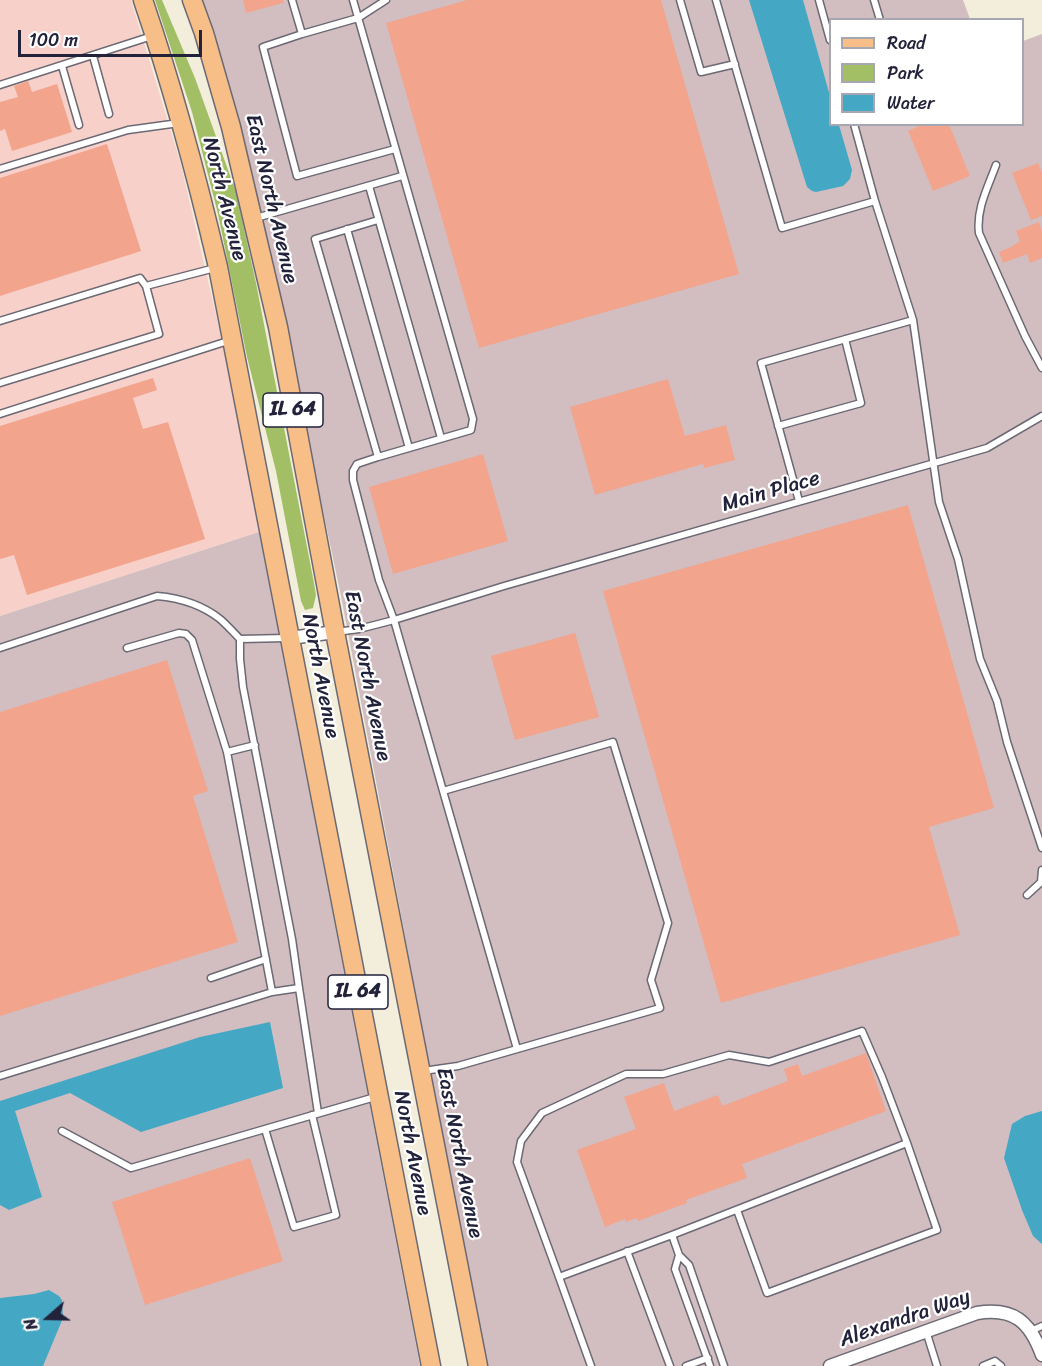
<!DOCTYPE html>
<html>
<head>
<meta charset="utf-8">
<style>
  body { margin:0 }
  #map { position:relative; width:1042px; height:1366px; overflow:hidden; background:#f2eedb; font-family:Sriracha,sans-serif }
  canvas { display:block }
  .legend { position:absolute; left:829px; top:18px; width:195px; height:108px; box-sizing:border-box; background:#fff; border:2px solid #a7a7b1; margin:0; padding:8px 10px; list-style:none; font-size:18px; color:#22223b }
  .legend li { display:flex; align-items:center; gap:12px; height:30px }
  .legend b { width:30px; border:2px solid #a7a7b1 }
  .north { position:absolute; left:18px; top:1288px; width:60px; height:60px; -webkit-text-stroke:4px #fff; paint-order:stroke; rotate:250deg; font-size:16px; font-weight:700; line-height:24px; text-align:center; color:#22223b }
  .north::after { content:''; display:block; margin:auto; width:21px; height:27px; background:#22223b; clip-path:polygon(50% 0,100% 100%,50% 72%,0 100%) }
  .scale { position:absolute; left:18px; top:30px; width:184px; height:27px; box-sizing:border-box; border:3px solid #22223b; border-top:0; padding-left:8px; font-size:18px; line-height:21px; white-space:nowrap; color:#22223b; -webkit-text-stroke:4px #fff; paint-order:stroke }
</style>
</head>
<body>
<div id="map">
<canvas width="1042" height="1366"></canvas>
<ul class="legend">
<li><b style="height:8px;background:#f7be88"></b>Road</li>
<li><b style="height:16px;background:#a3bf66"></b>Park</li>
<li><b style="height:16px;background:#44a8c4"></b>Water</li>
</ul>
<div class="north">N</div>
<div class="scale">100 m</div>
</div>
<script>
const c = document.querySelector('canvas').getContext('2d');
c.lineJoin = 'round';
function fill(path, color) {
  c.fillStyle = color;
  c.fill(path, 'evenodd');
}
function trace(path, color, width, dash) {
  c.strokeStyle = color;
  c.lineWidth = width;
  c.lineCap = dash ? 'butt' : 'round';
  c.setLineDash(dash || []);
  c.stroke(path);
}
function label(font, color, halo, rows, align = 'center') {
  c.font = font + ' Sriracha,sans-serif';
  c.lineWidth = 4.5;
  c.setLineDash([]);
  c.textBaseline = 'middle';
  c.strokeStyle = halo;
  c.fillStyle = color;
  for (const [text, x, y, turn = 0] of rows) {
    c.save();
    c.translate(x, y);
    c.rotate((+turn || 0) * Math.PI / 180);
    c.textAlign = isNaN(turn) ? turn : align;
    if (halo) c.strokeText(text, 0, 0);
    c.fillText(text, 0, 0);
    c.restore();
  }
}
fill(new Path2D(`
  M0 0H131L180 161 250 460 259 532 0 616Z`), '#f7d0c9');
fill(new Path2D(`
  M198 0H963L970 19 830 20V124H1022L1023 41 1042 34V1366H486L342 601 263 226Z
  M259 532 420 1366H0V616Z`), '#d2bec1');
fill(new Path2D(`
  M155 0H162L195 78 236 192 256 283 314 583 316 595 313 608 305 610 301 601 276 471 247 357 218 214 192 112Z`), '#a3bf66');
fill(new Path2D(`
  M749 0H803L830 96V124L839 125 852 170 850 179 843 186 816 192 812 191 807 187Z
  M270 1022 283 1088 141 1132 70 1093 15 1111 42 1197 9 1210 0 1205V1101L200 1037Z
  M1042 1111V1244L1033 1236 1022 1210 1004 1158 1012 1124 1025 1116Z
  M49 1290 59 1296 62 1300 63 1318 43 1366H0V1298L34 1294Z`), '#44a8c4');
fill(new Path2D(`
  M243 0H283V3L246 13Z
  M467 0H661L739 274 479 348 386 23Z
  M28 81 32 92 57 84 72 132 12 151 5 129 0 131V102L18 97 14 86Z
  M923 124H949L970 176 933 191 908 131Z
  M107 144 141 251 0 296V178Z
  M1038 163 1042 173V216L1031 220 1012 173Z
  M1039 222 1042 231V258L1030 263 1027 254 1003 263 999 252 1013 246V245L1020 242 1016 231Z
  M153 378 157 390 133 398 143 429 168 422 205 539 27 595 14 555 0 559V426Z
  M668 379 685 436 726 425 735 460 704 468 703 464 595 495 570 407Z
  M483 454 508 541 393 574 369 487Z
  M908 505 994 808 929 827 960 935 721 1003 603 591Z
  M575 633 599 717 515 740 491 656Z
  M167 660 208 791 193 796 238 942 0 1016V712Z
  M866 1053 886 1111 742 1164 747 1178 686 1200 687 1203 638 1221 637 1218 626 1222 625 1219 605 1227 577 1150 636 1129 624 1097 664 1083 674 1111 718 1095 722 1106 788 1081 784 1069 798 1064 802 1076Z
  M250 1158 283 1261 145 1305 112 1202Z`), '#f2a48d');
const service = new Path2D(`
  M292 0 302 34
  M353 0 473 419 471 430 378 457
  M386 0 358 18 302 34 263 47 297 176 395 149
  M680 0 701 72 735 64
  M716 0 782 228 875 201
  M819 0 830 40
  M874 0 880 20
  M93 56 109 114
  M62 66 79 125
  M0 85 152 36
  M854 124 875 201 913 320 939 502 958 559 980 659 997 701 1007 742 1042 848
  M996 165C988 187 976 209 979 233L1025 336 1042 368
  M0 169 128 130 179 123
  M369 186 441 438
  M256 218 402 176
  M378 220 315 239 378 457 357 464 353 471V480L379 580 394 620 517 1049
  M347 229 409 448
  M0 321 140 278 146 286
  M0 383 159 334 146 286 215 268
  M0 414 231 340
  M778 426 861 403 845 339
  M799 501 761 363 913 320
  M336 632 359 629 394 620 504 586 987 448 1042 416
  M240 639V659L243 687 292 939 299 988
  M0 648 157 596C180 598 201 604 220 619 227 625 234 633 240 639L286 638
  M127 648 179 633 186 634 192 640 227 752 272 992
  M227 752 255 745
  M1027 895 1041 882 1042 870
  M211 978 266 959
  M423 1071 458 1066 660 1008 651 980 668 923 613 742 443 791
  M0 1076 272 992 299 988 318 1113
  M265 1129 294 1227 336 1215 312 1115
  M62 1131 131 1168 375 1097
  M737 1210 767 1293 937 1230 907 1143
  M627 1251 670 1366
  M559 1277 517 1162 521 1141 542 1113 626 1074H663L729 1055 769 1062 862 1031 882 1077 907 1143 672 1235
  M926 1331 937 1366
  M1031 1331 1042 1326
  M591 1366 559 1277 672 1235 679 1255
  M686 1366 708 1358
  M710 1366 675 1269 679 1255 689 1265 724 1366
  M983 1366 995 1361 1001 1366`);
const minor = new Path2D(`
  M290 638 335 632
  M830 1366 977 1313C1014 1307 1030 1322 1042 1355`);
const primary = new Path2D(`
  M143 0C173 88 197 177 218 267L431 1366
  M192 0 204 33 231 127 278 327 335 632 478 1366`);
trace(service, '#6b6973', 9);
trace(minor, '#6b6973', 15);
trace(primary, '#6b6973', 21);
trace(service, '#fff', 6);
trace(minor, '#fff', 12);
trace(primary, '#f7be88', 18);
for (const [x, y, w] of [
  [293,410,60],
  [358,992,60]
]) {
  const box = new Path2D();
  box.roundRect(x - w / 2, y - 17, w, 34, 4.5);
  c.fillStyle = '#fff';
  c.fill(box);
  trace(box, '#22223b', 1.5);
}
label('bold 20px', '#22223b', null, [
  ["IL 64",293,410],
  ["IL 64",358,992]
]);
label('21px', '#22223b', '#fff', [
  ["North Avenue",224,199,76],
  ["East North Avenue",271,199,77],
  ["Main Place",771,492,-16],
  ["North Avenue",320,676,79],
  ["East North Avenue",367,676,79],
  ["North Avenue",412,1153,79],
  ["East North Avenue",459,1153,79],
  ["Alexandra Way",905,1319,-19]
]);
</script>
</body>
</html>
